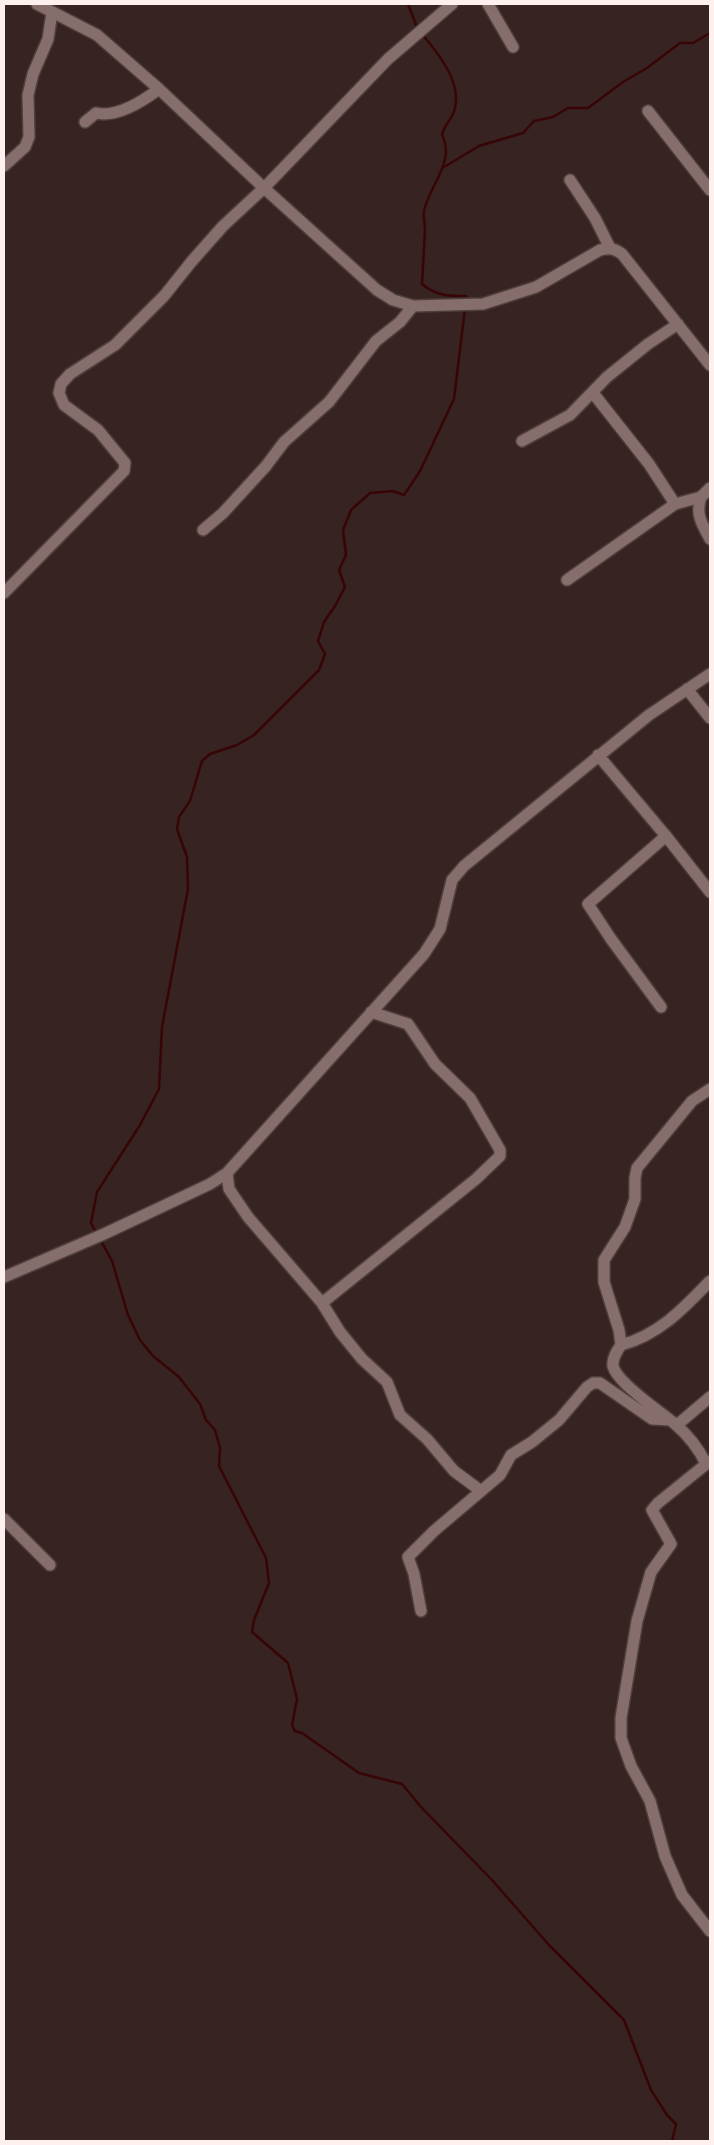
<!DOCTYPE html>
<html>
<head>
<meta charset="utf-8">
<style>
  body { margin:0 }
  #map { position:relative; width:714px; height:2145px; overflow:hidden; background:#372321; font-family:"Noto Sans",sans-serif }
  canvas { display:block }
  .frame { position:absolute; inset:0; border:5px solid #fef0ee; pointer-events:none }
</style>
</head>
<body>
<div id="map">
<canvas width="714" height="2145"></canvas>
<div class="frame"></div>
</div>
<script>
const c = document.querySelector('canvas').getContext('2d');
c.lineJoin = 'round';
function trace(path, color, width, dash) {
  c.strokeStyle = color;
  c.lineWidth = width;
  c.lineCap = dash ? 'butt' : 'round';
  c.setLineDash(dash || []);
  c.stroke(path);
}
trace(new Path2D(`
  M408 4 418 30
  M422 34C438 53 461 81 455 108 453 119 444 124 442 135 456 161 429 186 424 211 423 217 425 224 425 230 424 248 423 266 422 284 436 296 449 296 466 296V300
  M444 167 479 146 523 133 534 121 553 117 568 108H588L623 82 647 68 680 43H693L710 33
  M97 1234 91 1223 97 1192 140 1125 159 1089 162 1027 188 889 187 857 177 829 179 817 190 801 202 761 210 754 237 745 254 735 319 670 325 654 318 641 324 622 335 606 345 587 339 570 346 555 343 530 351 510 370 493 393 491 404 495 420 471 454 399 465 308
  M100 1239 112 1261 128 1315 140 1340 153 1356 179 1377 200 1404 206 1420 215 1430 220 1448 219 1466 266 1558 269 1583 254 1620 252 1632 288 1663 297 1699 292 1725 295 1731 302 1733 359 1773 402 1784 421 1807 492 1880 549 1945 624 2020 651 2090 667 2115 676 2124 672 2141`), '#370506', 2.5);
const minor = new Path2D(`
  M37 4 97 35 159 89 264 188 377 290 393 300 413 306 483 304 536 287 600 250C610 248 614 248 622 254L710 365
  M488 4 513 47
  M648 111 710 190
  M85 122 96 113C117 118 143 101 159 89
  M4 166 25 147 29 137 28 95 33 74 48 39 52 12
  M570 180 595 218 610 248
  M593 393 649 464 675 504
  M522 441 570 415 607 377 648 344 678 324
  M701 497C695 514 702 524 710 539
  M203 530 223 513 266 466 284 442 329 402 376 341 400 322 413 306
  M567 580 675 504 701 497 710 488
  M4 593 124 471 125 463 98 430 64 405 59 393 61 384 70 374 115 345 164 296 192 261 223 226 264 188 388 59 452 4
  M687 689 710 718
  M598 755 666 836 710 892
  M661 1007 611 939 588 904 666 836
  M227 1173 229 1189 248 1217 322 1303 340 1332 362 1359 387 1382 400 1415 427 1439 454 1471 481 1491
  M4 1277 104 1234 210 1184 227 1173 424 954 440 929 452 880 464 866 649 715 710 674
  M322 1303 476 1179 500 1156V1150L470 1098 435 1064 408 1024 371 1012
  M621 1345 619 1330 604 1282V1260L625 1227 635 1199V1178L637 1168 692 1101 710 1089
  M677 1425 710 1397
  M710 1461 658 1503 652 1510 671 1544 651 1572 637 1621 621 1718V1738L631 1766 650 1801 665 1856 682 1895 710 1931
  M706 1464C699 1449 688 1435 675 1424 661 1412 617 1383 613 1366 612 1358 617 1351 621 1345 659 1335 684 1308 710 1281
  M4 1519 50 1565
  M421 1611 414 1574 408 1557 434 1531 500 1475 511 1455 532 1442 559 1420 587 1387 593 1383H600L652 1419 670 1420`);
trace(minor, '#4e3e3d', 14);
trace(minor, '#866e6c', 11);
</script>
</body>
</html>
